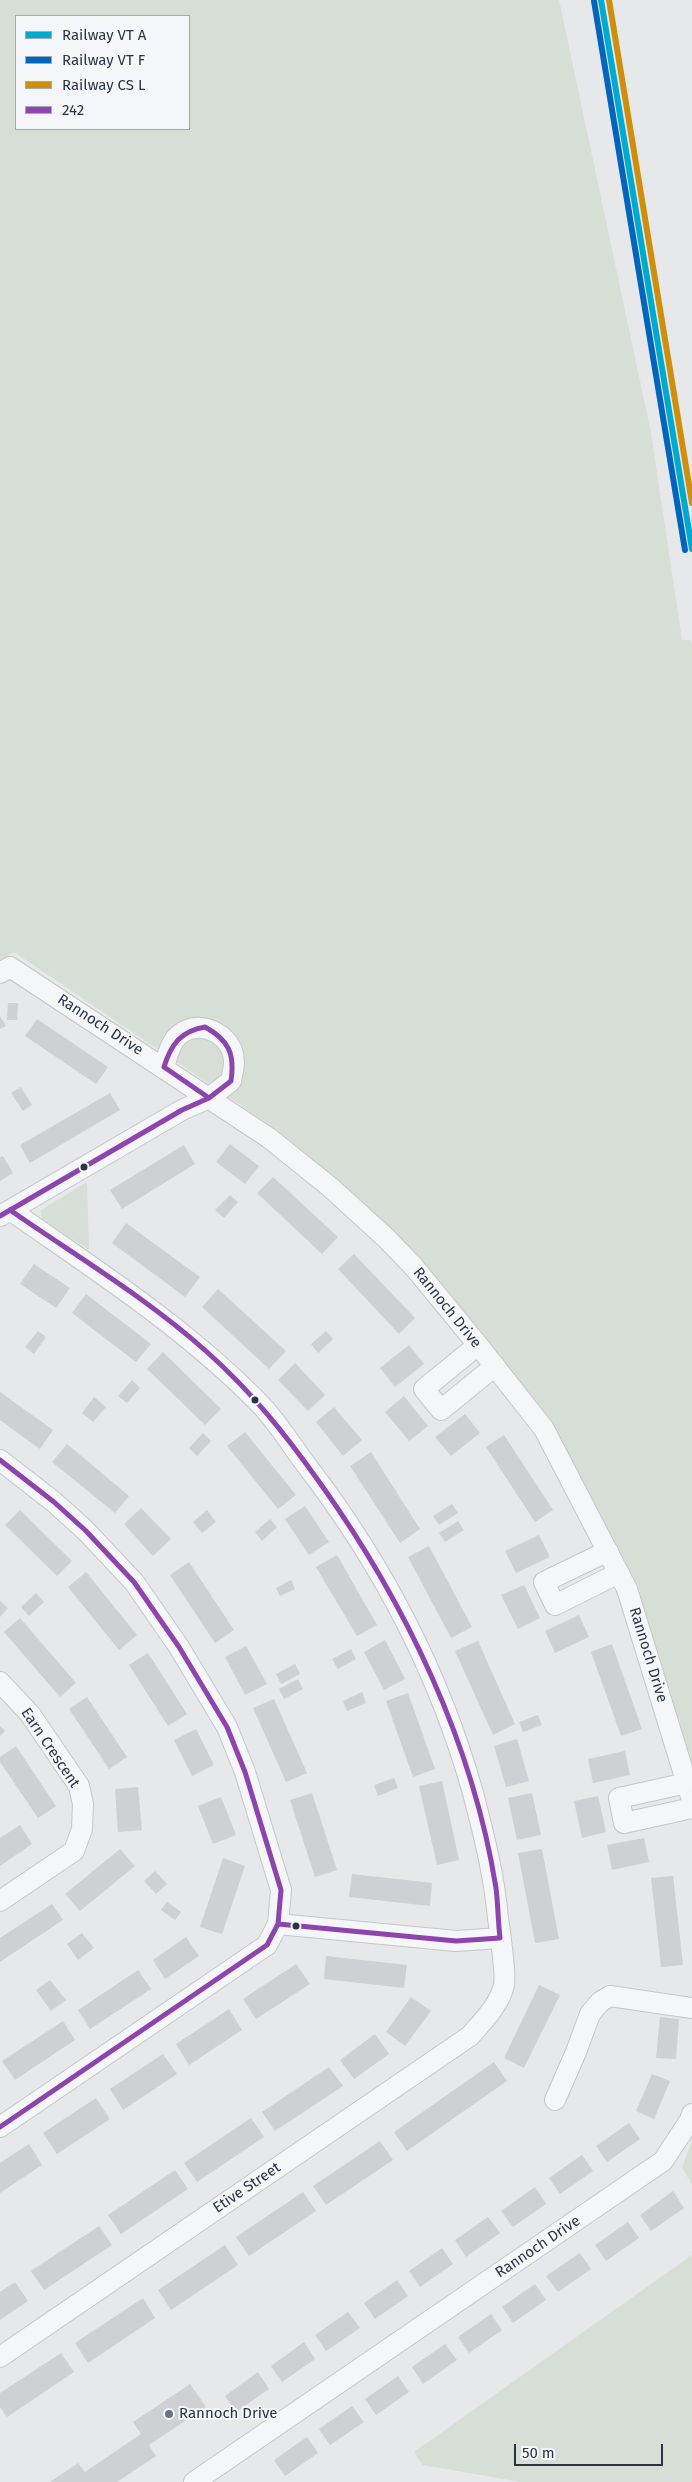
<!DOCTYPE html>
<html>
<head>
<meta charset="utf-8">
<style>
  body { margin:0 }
  #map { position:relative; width:692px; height:2482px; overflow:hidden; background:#e6e8ea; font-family:"Fira Sans",sans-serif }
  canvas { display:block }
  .legend { position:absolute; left:15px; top:15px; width:175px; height:115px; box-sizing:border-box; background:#f4f6f9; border:1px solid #a4a8b1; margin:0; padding:6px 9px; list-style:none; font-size:15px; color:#2b3445 }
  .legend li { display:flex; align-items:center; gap:10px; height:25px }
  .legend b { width:25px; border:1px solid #a4a8b1 }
  .scale { position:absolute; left:514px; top:2444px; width:149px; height:22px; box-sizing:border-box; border:2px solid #2b3445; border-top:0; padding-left:6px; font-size:15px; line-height:18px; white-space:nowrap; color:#2b3445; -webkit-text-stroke:4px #f4f6f9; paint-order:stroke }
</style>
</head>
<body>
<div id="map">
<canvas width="692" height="2482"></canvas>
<ul class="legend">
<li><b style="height:6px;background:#00a9ce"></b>Railway VT A</li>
<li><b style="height:6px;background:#0065bd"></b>Railway VT F</li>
<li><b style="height:6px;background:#ce8f0e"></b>Railway CS L</li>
<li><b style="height:6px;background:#8e44ad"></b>242</li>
</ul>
<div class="scale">50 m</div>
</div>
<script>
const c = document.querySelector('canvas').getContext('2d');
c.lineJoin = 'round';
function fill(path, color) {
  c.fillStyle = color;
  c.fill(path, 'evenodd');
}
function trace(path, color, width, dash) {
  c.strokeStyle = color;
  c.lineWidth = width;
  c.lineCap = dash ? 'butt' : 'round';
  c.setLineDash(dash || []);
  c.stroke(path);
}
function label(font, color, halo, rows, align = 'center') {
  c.font = font + ' "Fira Sans",sans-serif';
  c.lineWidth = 4;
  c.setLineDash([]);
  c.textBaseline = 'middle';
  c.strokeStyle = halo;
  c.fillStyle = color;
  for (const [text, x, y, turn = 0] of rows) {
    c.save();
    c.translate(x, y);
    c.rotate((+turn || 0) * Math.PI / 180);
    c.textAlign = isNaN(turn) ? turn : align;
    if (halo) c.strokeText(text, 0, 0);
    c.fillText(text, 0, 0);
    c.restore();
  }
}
fill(new Path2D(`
  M0 0H559L651 433 682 640H691L692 643V1774L635 1581 552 1424 480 1330 390 1228 276 1129 14 952 0 960ZM16 16H189V129H16Z
  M87 1182V1183L89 1250 42 1219 41 1210Z
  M692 2141V2184L682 2168Z
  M692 2255V2482H520L423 2465 414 2452Z`), '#d6ded6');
fill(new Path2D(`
  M8 1003H18L17 1020H7Z
  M0 1016 6 1026 0 1029Z
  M37 1019 108 1067 96 1084 25 1036Z
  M21 1087 32 1105 23 1111 11 1093Z
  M110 1093 120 1110 30 1163 20 1145Z
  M230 1144 259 1166 245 1184 216 1162Z
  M184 1145 195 1164 122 1209 110 1190Z
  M3 1156 13 1173 0 1181V1157Z
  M273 1177 338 1237 322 1254 257 1193Z
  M230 1195 238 1202 224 1218 215 1210Z
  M126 1223 200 1277 185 1297 112 1243Z
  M354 1254 415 1318 399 1334 338 1269Z
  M34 1264 70 1288 56 1308 20 1284Z
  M218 1289 286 1351 269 1369 202 1307Z
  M86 1294 151 1344 136 1362 72 1313Z
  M38 1331 46 1337 34 1354 25 1347Z
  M326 1331 333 1339 318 1353 311 1344Z
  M409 1345 424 1364 395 1387 380 1368Z
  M163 1352 221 1409 205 1425 147 1369Z
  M295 1363 325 1395 308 1411 278 1380Z
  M132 1380 140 1388 127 1403 118 1396Z
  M0 1392 53 1430 40 1449 0 1420Z
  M404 1396 428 1426 409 1441 385 1412Z
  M94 1397 106 1407 93 1422 82 1413Z
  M334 1407 362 1440 343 1456 316 1422Z
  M465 1414 480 1433 451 1456 435 1437Z
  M245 1432 296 1495 278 1509 227 1446Z
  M203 1433 211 1441 197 1456 189 1448Z
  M504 1435 553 1510 535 1522 486 1447Z
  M67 1444 129 1496 115 1513 52 1462Z
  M371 1452 420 1529 400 1543 350 1466Z
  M452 1504 458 1513 439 1525 433 1516Z
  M305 1506 329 1542 309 1555 285 1519Z
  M141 1508 171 1539 153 1556 124 1524Z
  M20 1510 72 1561 57 1576 5 1525Z
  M207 1510 216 1522 202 1533 193 1522Z
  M270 1519 277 1527 262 1541 255 1532Z
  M458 1521 464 1530 445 1542 439 1533Z
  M539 1535 550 1557 516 1573 505 1551Z
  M429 1546 472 1627 451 1638 408 1557Z
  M337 1555 377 1625 357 1636 316 1567Z
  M189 1562 234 1630 215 1643 170 1575Z
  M86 1572 137 1635 119 1650 68 1587Z
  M291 1580 295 1589 280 1596 276 1588Z
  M524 1585 540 1618 518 1629 501 1595Z
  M36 1593 44 1602 29 1616 21 1607Z
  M0 1601 8 1608 0 1617Z
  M579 1615 589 1637 555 1653 545 1631Z
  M20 1618 76 1683 60 1697 4 1632Z
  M385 1640 405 1679 384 1690 364 1652Z
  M478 1641 515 1724 493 1735 455 1651Z
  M612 1644 642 1729 621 1736 591 1652Z
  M246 1646 267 1684 245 1695 225 1657Z
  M351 1649 356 1659 338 1669 332 1659Z
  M148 1653 187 1714 168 1726 129 1665Z
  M295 1664 300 1674 281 1684 276 1674Z
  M298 1679 303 1689 284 1699 279 1689Z
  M362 1692 366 1703 347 1711 343 1701Z
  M408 1693 435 1769 413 1777 386 1701Z
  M87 1697 127 1757 109 1769 69 1709Z
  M274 1699 307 1773 286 1782 253 1708Z
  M538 1715 542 1725 523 1732 519 1722Z
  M0 1726 5 1731 0 1736Z
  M196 1729 214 1765 192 1776 174 1740Z
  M517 1739 529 1781 506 1787 494 1746Z
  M16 1746 56 1806 38 1818 0 1762V1757Z
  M625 1751 630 1775 593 1783 588 1759Z
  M394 1778 398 1788 378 1796 374 1785Z
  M442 1781 459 1860 437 1865 419 1786Z
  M138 1787 142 1830 118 1832 115 1789Z
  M312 1793 337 1870 315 1877 290 1800Z
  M532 1793 541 1835 517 1840 508 1798Z
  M598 1796 606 1832 582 1838 574 1801Z
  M221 1797 236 1835 213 1844 198 1806Z
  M20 1825 32 1844 0 1866V1838Z
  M644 1838 649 1862 612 1870 607 1845Z
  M120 1849 135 1866 80 1911 65 1894Z
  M542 1849 559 1939 535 1943 518 1853Z
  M223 1858 245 1866 222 1934 200 1927Z
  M155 1871 167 1884 156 1894 144 1881Z
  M352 1874 432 1883 430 1906 349 1897Z
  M673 1876 683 1965 661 1967 651 1878Z
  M167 1902 181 1912 175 1920 161 1910Z
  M52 1904 63 1920 0 1962V1938Z
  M82 1933 94 1948 78 1960 67 1944Z
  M186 1937 199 1956 165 1979 153 1960Z
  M326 1956 407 1965 404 1988 324 1979Z
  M296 1964 310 1984 256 2019 243 1999Z
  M138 1970 151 1989 90 2029 78 2010Z
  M50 1980 66 2000 51 2011 36 1990Z
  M539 1985 560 1995 524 2068 504 2058Z
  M411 1997 431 2011 405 2046 386 2032Z
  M229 2009 242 2030 189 2065 176 2044Z
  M660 2017 679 2019 676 2059 656 2058Z
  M63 2021 75 2040 15 2080 2 2061Z
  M375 2034 389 2054 354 2079 340 2060Z
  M163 2054 177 2074 123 2110 110 2089Z
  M494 2062 507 2081 407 2151 394 2132Z
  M329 2067 343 2086 275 2131 262 2112Z
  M652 2074 670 2081 654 2119 636 2111Z
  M96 2098 110 2119 57 2154 43 2133Z
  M251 2118 264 2137 197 2182 184 2163Z
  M629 2123 640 2139 607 2162 596 2146Z
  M380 2141 393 2160 326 2205 313 2186Z
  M29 2144 42 2165 0 2193V2163Z
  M582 2155 593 2171 560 2194 549 2178Z
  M175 2170 188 2189 121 2234 108 2215Z
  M535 2187 546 2204 513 2227 501 2211Z
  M673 2191 684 2208 651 2231 640 2215Z
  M303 2192 316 2211 249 2256 236 2237Z
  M488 2217 500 2233 466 2257 455 2240Z
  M628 2222 639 2238 606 2261 595 2245Z
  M99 2226 112 2245 44 2290 31 2271Z
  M225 2245 238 2265 171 2310 158 2290Z
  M442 2248 453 2264 420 2287 409 2271Z
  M580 2253 591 2269 558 2292 546 2276Z
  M397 2280 408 2296 375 2319 364 2303Z
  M15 2282 28 2301 0 2320V2292Z
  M535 2284 546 2300 513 2323 502 2307Z
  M143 2298 155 2318 88 2363 75 2343Z
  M348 2312 360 2328 326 2351 315 2335Z
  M491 2314 502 2330 469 2353 458 2337Z
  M304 2342 315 2359 282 2382 271 2366Z
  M445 2344 457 2360 423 2384 412 2367Z
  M61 2353 74 2372 7 2417 0 2407V2393Z
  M258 2372 269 2389 236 2412 225 2396Z
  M398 2376 409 2392 376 2415 365 2399Z
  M190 2384 206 2407 149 2445 156 2456 117 2482H50L78 2463 85 2472 141 2434 133 2422Z
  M352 2406 364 2422 330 2445 319 2429Z
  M307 2437 318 2453 285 2476 274 2460Z`), '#ced0d3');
const minor = new Path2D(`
  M0 973 10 967 269 1138 330 1187 386 1238 414 1267 478 1345 544 1429 627 1589 692 1800
  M0 1216 182 1110 209 1098 231 1081C232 1075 234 1068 234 1062 234 1033 195 1015 175 1039 169 1047 167 1057 164 1067
  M478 1345 424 1389 441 1410 495 1366
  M0 1460 54 1502 85 1530 134 1582 179 1647 227 1727 245 1772 281 1890 278 1924 267 1945 0 2127
  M608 1551 544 1582 555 1605 619 1573
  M0 1682 30 1714 79 1786 83 1804 82 1829 74 1851 0 1901
  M687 1783 619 1798 624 1823 692 1808
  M278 1924 456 1941 500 1938
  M555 2100 576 2052 590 2014 600 2002 610 1996 692 2008
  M0 2357 470 2036C483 2021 500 2004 504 1985 506 1973 500 1932 498 1918 494 1875 484 1835 473 1793 439 1672 383 1565 307 1466 292 1446 278 1423 261 1405 186 1328 97 1271 10 1210
  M194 2482 663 2161 690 2120 692 2114`);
trace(minor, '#c4c6c8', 22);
trace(minor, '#f5f6f7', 20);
trace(new Path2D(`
  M205 1027C229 1040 235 1054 231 1081L209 1098 164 1067C171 1044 181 1031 205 1027Z
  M10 1210C76 1256 147 1298 207 1352 251 1391 286 1435 320 1483 405 1602 473 1743 496 1888 498 1904 498 1921 500 1938L456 1941 278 1924
  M0 1216 182 1110 209 1098
  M0 1460 54 1502 85 1530 134 1582 179 1647 227 1727 245 1772 281 1890 278 1924 267 1945 0 2127`), '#8e44ad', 5);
trace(new Path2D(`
  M601 0 692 549`), '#00a9ce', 6);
trace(new Path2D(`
  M594 1 685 550`), '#0065bd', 6);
trace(new Path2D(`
  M609 0 692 503`), '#ce8f0e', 6);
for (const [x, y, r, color] of [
  [84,1167,4.5,"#2b3445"],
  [255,1400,4.5,"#2b3445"],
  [296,1926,4.5,"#2b3445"],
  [169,2414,5,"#6c737f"]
]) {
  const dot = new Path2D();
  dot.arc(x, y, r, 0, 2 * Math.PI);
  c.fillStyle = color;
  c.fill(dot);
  trace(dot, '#f4f6f9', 2);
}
label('15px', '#2b3445', '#f4f6f9', [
  ["Rannoch Drive",100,1025,33],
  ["Rannoch Drive",447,1308,51],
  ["Rannoch Drive",648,1655,73],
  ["Earn Crescent",50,1748,56],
  ["Etive Street",247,2188,-34],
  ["Rannoch Drive",538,2247,-34]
]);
label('15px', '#2b3445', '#f4f6f9', [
  ["Rannoch Drive",179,2414]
], 'left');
</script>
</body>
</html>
